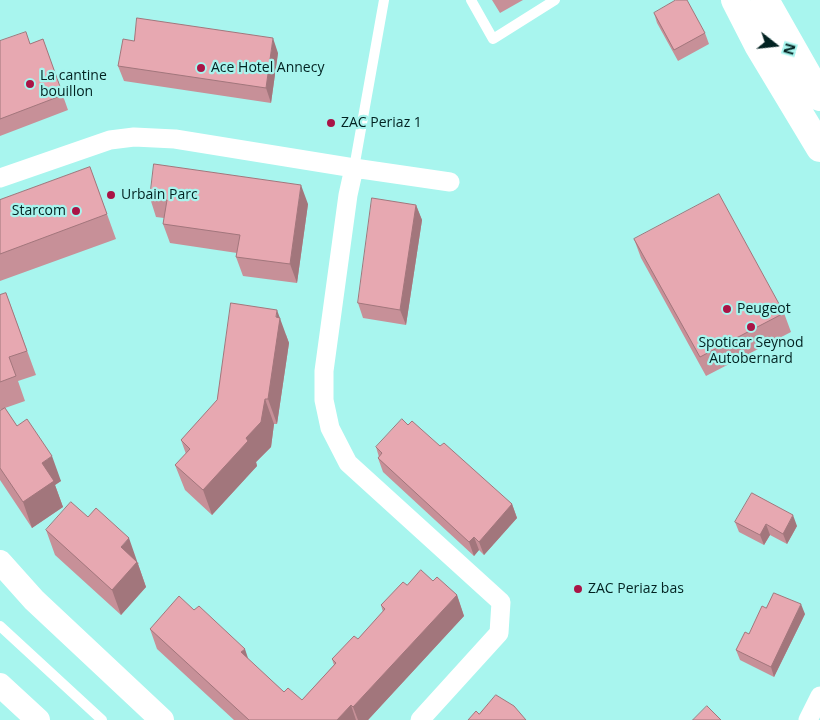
<!DOCTYPE html>
<html>
<head>
<meta charset="utf-8">
<style>
  body { margin:0 }
  #map { position:relative; width:820px; height:720px; overflow:hidden; background:#a8f5ee; font-family:"Open Sans",sans-serif }
  canvas { display:block }
  .north { position:absolute; left:750px; top:20px; width:50px; height:50px; -webkit-text-stroke:4px #a8f5ee; paint-order:stroke; rotate:106deg; font-size:14px; font-weight:700; line-height:20px; text-align:center; color:#022221 }
  .north::after { content:''; display:block; margin:auto; width:18px; height:22px; background:#022221; clip-path:polygon(50% 0,100% 100%,50% 72%,0 100%) }
</style>
</head>
<body>
<div id="map">
<canvas width="820" height="720"></canvas>
<div class="north">N</div>
</div>
<script>
const c = document.querySelector('canvas').getContext('2d');
c.lineJoin = 'round';
function trace(path, color, width, dash) {
  c.strokeStyle = color;
  c.lineWidth = width;
  c.lineCap = dash ? 'butt' : 'round';
  c.setLineDash(dash || []);
  c.stroke(path);
}
function fill(path, color) {
  c.fillStyle = color;
  c.fill(path, 'evenodd');
}
function label(font, color, halo, rows, align = 'center') {
  c.font = font + ' "Open Sans",sans-serif';
  c.lineWidth = 4.5;
  c.setLineDash([]);
  c.textBaseline = 'middle';
  c.strokeStyle = halo;
  c.fillStyle = color;
  for (const [text, x, y, turn = 0] of rows) {
    c.save();
    c.translate(x, y);
    c.rotate((+turn || 0) * Math.PI / 180);
    c.textAlign = isNaN(turn) ? turn : align;
    if (halo) c.strokeText(text, 0, 0);
    c.fillText(text, 0, 0);
    c.restore();
  }
}
trace(new Path2D(`
  M471 0 493 39 555 0
  M354 168 384 0
  M0 626 102 720`), '#fff', 10);
trace(new Path2D(`
  M354 168 450 182
  M0 178 110 140 134 137 175 139 354 168 348 195 324 371V400L330 428 348 463 501 602 499 633 420 720
  M808 720 820 696`), '#fff', 19);
trace(new Path2D(`
  M0 562 34 600 162 720
  M0 685 38 720`), '#fff', 24);
trace(new Path2D(`
  M735 0 758 45 820 148
  M765 0 820 97`), '#fff', 28);
fill(new Path2D(`
  M492 0H523L500 13Z
  M654 13 705 33 709 44 678 61 657 23Z
  M43 39 68 110 0 136V41L30 44Z
  M278 53 271 103 124 81 118 66Z
  M90 167 116 239 0 281V200Z
  M150 198 308 204 297 283 243 276 236 257 237 253 170 243 163 224 164 218 156 217Z
  M416 205 422 220 406 325 363 318 358 303Z
  M634 239 784 313 791 332 706 376 641 258Z
  M6 293 36 375 18 381 25 401 5 408 17 426 61 481 55 485 63 507 32 528 0 480V411L2 409 0 410V295Z
  M286 335 289 343 277 424H274L271 447 256 462 257 466 212 515 185 490 175 465 186 454 181 440Z
  M408 425 440 446 512 504 517 518 484 555 479 550 474 556 383 472 378 458 379 457 376 447Z
  M735 522 797 526 787 544 770 535 764 545 739 532Z
  M46 530 139 563 138 564 146 587 121 615 55 555Z
  M433 581 457 595 464 616 368 720H234L157 649 150 629 194 610 284 692 302 700 334 665 332 659 358 639 383 612 381 605 407 585Z
  M766 608 805 614 774 677 740 660 736 650 749 634Z`), '#c79098');
fill(new Path2D(`
  M273 38 278 53 271 103 266 88Z
  M301 185 308 204 297 283 290 264Z
  M416 205 422 220 406 325 400 310Z
  M277 310 289 343 277 424 268 399Z
  M265 399 274 424 271 447 256 462 257 466 212 515 203 490 246 438Z
  M52 456 61 481 55 485 63 507 32 528 23 502 42 463Z
  M512 504 517 518 484 555 479 542Z
  M793 515 797 526 787 544 783 534Z
  M766 524 770 535 764 545 760 535Z
  M474 537 479 550 474 556 469 542Z
  M129 538 146 587 121 615 112 590 121 547Z
  M457 595 464 616 368 720H358L353 707Z
  M801 604 805 614 774 677 771 667Z
  M245 649 252 670 241 652Z
  M351 705 356 720H337Z`), '#a2767c');
const building = new Path2D(`
  M676 0H687L705 33 674 50 654 13Z
  M137 18 273 38 266 88 118 66 123 39 134 41Z
  M26 32 30 44 43 39 63 95 0 119V41Z
  M154 164 301 185 290 264 236 257 240 235 163 224 167 200 150 198Z
  M90 167 107 214 0 254V200Z
  M719 194 784 313 700 357 634 239Z
  M372 198 416 205 400 310 358 303Z
  M6 293 27 351 9 357 16 376 0 382V295Z
  M231 303 277 310 276 317 280 318 268 399H265L261 422 246 438 248 441 203 490 175 465 190 449 181 440 217 400Z
  M5 408 17 426 27 419 52 456 42 463 54 481 23 502 0 468V411Z
  M402 419 408 425 412 421 440 446 444 443 512 504 479 542 474 537 469 542 378 458 382 453 376 447Z
  M752 493 793 515 783 534 766 524 760 535 735 522Z
  M71 502 88 517 96 508 129 538 121 547 137 562 112 590 46 530Z
  M421 570 433 581 437 577 457 595 353 707 351 705 337 720H249L150 629 179 596 194 610 199 606 245 649 241 652 284 692 288 688 302 700 336 663 332 659 354 636 358 639 385 609 381 605 403 582 407 585Z
  M774 593 801 604 771 667 736 650 745 632 749 634 762 606 766 608Z
  M496 695 514 706 526 720H468L476 711 479 714Z
  M707 706 721 720H693Z`);
fill(building, '#e7a8b1');
trace(building, '#a2767c', 1);
for (const [x, y, r, color] of [
  [201,68,5,"#a91446"],
  [30,84,5,"#a91446"],
  [331,123,5,"#a91446"],
  [111,195,5,"#a91446"],
  [76,211,5,"#a91446"],
  [727,309,5,"#a91446"],
  [751,327,5,"#a91446"],
  [578,589,5,"#a91446"]
]) {
  const dot = new Path2D();
  dot.arc(x, y, r, 0, 2 * Math.PI);
  c.fillStyle = color;
  c.fill(dot);
  trace(dot, '#a8f5ee', 2);
}
label('14px', '#022221', '#a8f5ee', [
  ["Ace Hotel Annecy",211,68],
  ["La cantine",40,76],
  ["bouillon",40,92],
  ["ZAC Periaz 1",341,123],
  ["Urbain Parc",121,195],
  ["Starcom",66,211,"right"],
  ["Peugeot",737,309],
  ["Spoticar Seynod",751,343,"center"],
  ["Autobernard",751,359,"center"],
  ["ZAC Periaz bas",588,589]
], 'left');
</script>
</body>
</html>
